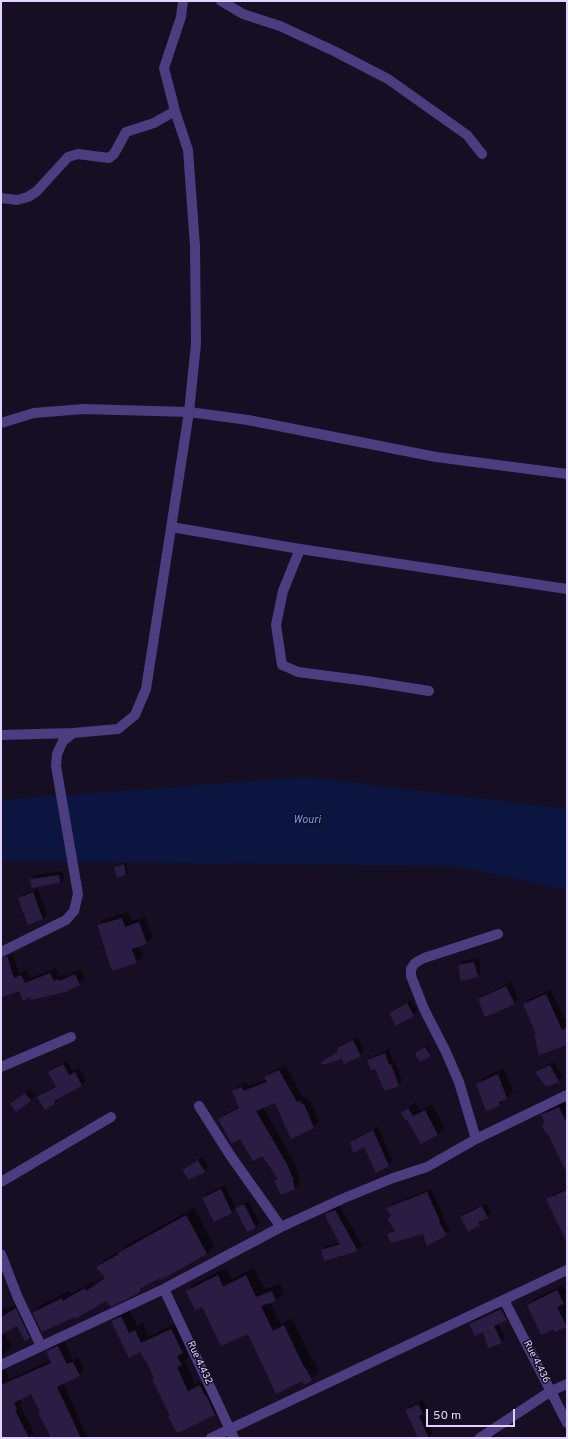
<!DOCTYPE html>
<html>
<head>
<meta charset="utf-8">
<style>
  body { margin:0 }
  #map { position:relative; width:568px; height:1439px; overflow:hidden; background:#160f23; font-family:Overpass,sans-serif }
  canvas { display:block }
  .frame { position:absolute; inset:0; border:2px solid #e0d3fd; pointer-events:none }
  .scale { position:absolute; left:426px; top:1409px; width:89px; height:18px; box-sizing:border-box; border:2px solid #e0d3fd; border-top:0; padding-left:5px; font-size:12px; line-height:14px; white-space:nowrap; color:#e0d3fd; -webkit-text-stroke:3px #160f23; paint-order:stroke }
</style>
</head>
<body>
<div id="map">
<canvas width="568" height="1439"></canvas>
<div class="frame"></div>
<div class="scale">50 m</div>
</div>
<script>
const c = document.querySelector('canvas').getContext('2d');
c.lineJoin = 'round';
function fill(path, color) {
  c.fillStyle = color;
  c.fill(path, 'evenodd');
}
function trace(path, color, width, dash) {
  c.strokeStyle = color;
  c.lineWidth = width;
  c.lineCap = dash ? 'butt' : 'round';
  c.setLineDash(dash || []);
  c.stroke(path);
}
function label(font, color, halo, rows, align = 'center') {
  c.font = font + ' Overpass,sans-serif';
  c.lineWidth = 3;
  c.setLineDash([]);
  c.textBaseline = 'middle';
  c.strokeStyle = halo;
  c.fillStyle = color;
  for (const [text, x, y, turn = 0] of rows) {
    c.save();
    c.translate(x, y);
    c.rotate((+turn || 0) * Math.PI / 180);
    c.textAlign = isNaN(turn) ? turn : align;
    if (halo) c.strokeText(text, 0, 0);
    c.fillText(text, 0, 0);
    c.restore();
  }
}
fill(new Path2D(`
  M307 777 567 809V890L455 866 1 861V800Z`), '#0c153f');
fill(new Path2D(`
  M126 863 128 873 126 875 115 867 117 865Z
  M63 871 64 878 60 883 30 879 34 875Z
  M38 889 47 914 43 919 19 898 23 894Z
  M128 912 131 921 145 917 153 937 146 943 139 946 143 956 136 962 98 926 104 919Z
  M13 954 19 973 27 970 30 978 56 968 59 976 64 974 65 976 81 969 85 978 79 984 72 987 68 990 31 996 20 990 9 994 5 998 1 999V960L4 957Z
  M479 958 481 972 477 976 459 965 464 961Z
  M511 982 518 999 514 1003 479 1000 484 995Z
  M551 990 564 1019 567 1018V1044L537 1034 524 1004 529 999Z
  M411 1000 418 1011 413 1015 390 1014 395 1009Z
  M358 1037 364 1051 360 1055 322 1062 326 1058 339 1050 338 1048 342 1044Z
  M427 1045 432 1054 430 1056 416 1053Z
  M389 1049 393 1062 395 1061 402 1081 398 1085 368 1060 373 1056Z
  M67 1061 73 1071 79 1068 86 1081 82 1085 58 1098 59 1099 55 1104 38 1097 43 1093 56 1086 49 1072 53 1068Z
  M554 1062 563 1077 558 1081 546 1086 536 1072 541 1068Z
  M285 1065 303 1098 306 1096 308 1100H310L319 1122 314 1127 275 1101 263 1107 292 1158 299 1174 298 1176 300 1183 295 1188 275 1181 278 1178 262 1154 220 1119 225 1114 240 1106 233 1091 239 1086 247 1082 248 1086 266 1079V1077L271 1072Z
  M504 1068 513 1092 500 1105 477 1084 483 1078Z
  M30 1089 35 1096 17 1110 11 1104Z
  M415 1102 420 1110 432 1104 444 1127 438 1134 421 1143 408 1118 402 1113Z
  M565 1102 567 1106V1171L543 1115 549 1109Z
  M378 1127 393 1161 388 1165 364 1146 351 1143 355 1138Z
  M203 1157 208 1166 204 1171 183 1170 187 1166Z
  M225 1185 236 1208 232 1212 214 1221 203 1198 207 1194Z
  M567 1188V1240L548 1200 554 1194Z
  M431 1189 444 1216 442 1217 450 1230 446 1234 427 1244 423 1233 389 1234 395 1229 388 1218 391 1215 388 1208 392 1204Z
  M249 1201 260 1223 255 1227 237 1208 241 1204Z
  M486 1203 491 1213 482 1219 478 1226 462 1217 465 1213Z
  M340 1206 362 1246 358 1250 324 1259 322 1250 326 1246 340 1242 326 1214 331 1210Z
  M194 1208 214 1246 206 1254 148 1283 141 1290 107 1299 74 1316 33 1313 41 1305 69 1291 71 1294 93 1281 94 1284 105 1277 97 1267 105 1259 122 1250 127 1245Z
  M226 1268 231 1279 254 1268 264 1289 280 1284 284 1292 276 1300 270 1302 281 1324 292 1318 312 1360H313L319 1372 311 1379 303 1380 248 1332 203 1306 187 1291 195 1283Z
  M563 1285 567 1293V1326L556 1331 528 1305 534 1299Z
  M21 1303 35 1332 29 1337 18 1325 4 1333 13 1347 1 1356V1310Z
  M505 1306 510 1315 499 1324 505 1338 502 1342 484 1330 471 1324 475 1320Z
  M129 1309 137 1326 143 1323 149 1336 179 1322 190 1345 185 1349 189 1356 185 1361 195 1384 208 1378 222 1407 215 1414 171 1415 155 1378 141 1351 112 1321 120 1313Z
  M64 1341 73 1360 78 1357 84 1370 79 1375 63 1383 88 1438H52L32 1393 20 1399 22 1403 20 1405 34 1433 29 1438H2L1 1363 4 1366 10 1379 51 1360 47 1351 52 1346Z
  M423 1400 427 1409 423 1413 433 1434 429 1438H419L406 1410 410 1406Z`), '#0007');
fill(new Path2D(`
  M124 864 126 875 117 878 114 867Z
  M59 875 60 883 32 888 29 879Z
  M33 892 43 919 28 925 18 898Z
  M122 918 125 927 139 922 147 944 132 949 137 963 112 971 97 925Z
  M7 956 14 978 21 975 25 983 50 973 54 981 59 979V981L75 974 80 985 68 990 69 991 31 1000 30 997 24 1000 22 999 19 991 1 998V958Z
  M474 962 478 977 461 981 458 965Z
  M506 986 515 1004 485 1017 478 999Z
  M546 994 562 1030 567 1027V1045L539 1055 534 1035 536 1034 523 1004Z
  M407 1003 414 1016 396 1026 389 1013Z
  M353 1040 361 1056 344 1064 342 1059 322 1065 321 1062 338 1051 337 1048Z
  M425 1047 431 1056 420 1062 415 1053Z
  M385 1053 389 1065 391 1064 399 1086 388 1090H384L375 1069 371 1070 367 1060Z
  M63 1064 69 1075 75 1072 82 1086 54 1101 55 1104 45 1110 37 1097 56 1087 48 1072Z
  M550 1065 559 1082 546 1087 535 1072Z
  M279 1070 297 1102 300 1101 303 1105 304 1104 314 1128 291 1139 275 1103 256 1111 287 1164 294 1181H293L295 1189 281 1195 274 1181 278 1179 262 1156 253 1161 240 1139 232 1144 218 1119 239 1108 232 1091 242 1087 243 1091 267 1082 264 1077Z
  M498 1074 507 1099 499 1102 500 1106 486 1111 476 1084Z
  M25 1093 31 1101 16 1112 10 1104Z
  M559 1107 567 1124V1174L548 1134H546L542 1125 545 1123 541 1115Z
  M408 1108 413 1116 425 1110 438 1135 421 1144 407 1120 406 1121 401 1113Z
  M373 1130 389 1166 376 1173 364 1147 353 1153 350 1142Z
  M198 1160 205 1172 189 1180 182 1170Z
  M221 1189 232 1213 214 1222 202 1198Z
  M567 1190V1243L546 1199Z
  M427 1192 440 1221 439 1222 447 1235 427 1246 423 1234 391 1243 387 1234 395 1231 387 1218 391 1216 386 1208Z
  M244 1204 256 1228 247 1232 235 1208Z
  M482 1206 488 1218 478 1222 480 1225 478 1226 468 1232 460 1217Z
  M335 1210 358 1251 324 1261 321 1250 340 1244 325 1216H326L325 1214Z
  M186 1215 207 1254 161 1280 160 1278 140 1289 141 1291 129 1298 111 1307 106 1301 75 1319 74 1317 42 1332 32 1313 62 1298 63 1301 85 1288 86 1291 105 1278 96 1267 119 1254 118 1253Z
  M218 1275 223 1287 246 1275 256 1297 272 1291 276 1301 261 1306 273 1331 284 1325 304 1367H305L312 1380 304 1385 302 1381 276 1394 248 1334 221 1346 202 1307 195 1310 186 1291Z
  M557 1290 564 1304 557 1307 567 1327 555 1332 553 1329 541 1335 527 1305Z
  M16 1308 30 1338 25 1341 17 1326 1 1335V1317Z
  M501 1309 507 1320 494 1326 502 1343 488 1348 483 1332 475 1336 469 1324Z
  M121 1316 129 1333 135 1330 141 1343 171 1329 183 1353 177 1356 182 1365 177 1367 188 1391 200 1385 205 1396 206 1395 208 1399 215 1415 180 1432H176L168 1416H170L152 1379 154 1378 146 1361H145L140 1352 129 1358 111 1321Z
  M58 1346 67 1364 73 1362 80 1376 57 1387 81 1438H51L38 1413 40 1412 31 1394 14 1403 17 1409 15 1410 29 1438H1V1385L51 1363 46 1351Z
  M418 1404 423 1414 419 1416 429 1438H418L405 1410Z`), '#2b1c43');
trace(new Path2D(`
  M221 1 243 14 280 26 334 51 388 79 467 135 482 154
  M1 198 17 200 28 197 37 191 68 157 78 154 109 158 114 154 126 132 154 123 175 111
  M1 423 34 413 83 409 189 412 248 420 436 457 567 474
  M171 527 300 549 567 589
  M300 549 283 591 276 625 282 665 298 672 367 681 429 691
  M1 735 73 733
  M1 952 66 920 74 911 78 894 56 766 57 754 63 741 73 733 118 729 135 715 146 689 189 412 196 344 195 246 188 150 175 111 164 68 181 17 183 1
  M1 1067 71 1037
  M199 1106 230 1155 281 1227
  M476 1139 459 1082 446 1052 424 1009 411 976V969L415 963 424 958 498 934
  M1 1182 111 1117
  M1 1254 18 1298 41 1346
  M164 1289 234 1438
  M504 1300 567 1423
  M1 1365 164 1289 281 1227 342 1199 393 1178 427 1167 476 1139 567 1095
  M211 1438 567 1270
  M480 1438 551 1391 567 1384`), '#4c3d80', 10);
label('10px', '#e0d3fd', '#160f23', [
  ["Rue 4.436",536,1362,63],
  ["Rue 4.432",199,1363,65]
]);
label('italic 11px', '#679af8', '#160f23', [
  ["Wouri",307,821]
]);
</script>
</body>
</html>
